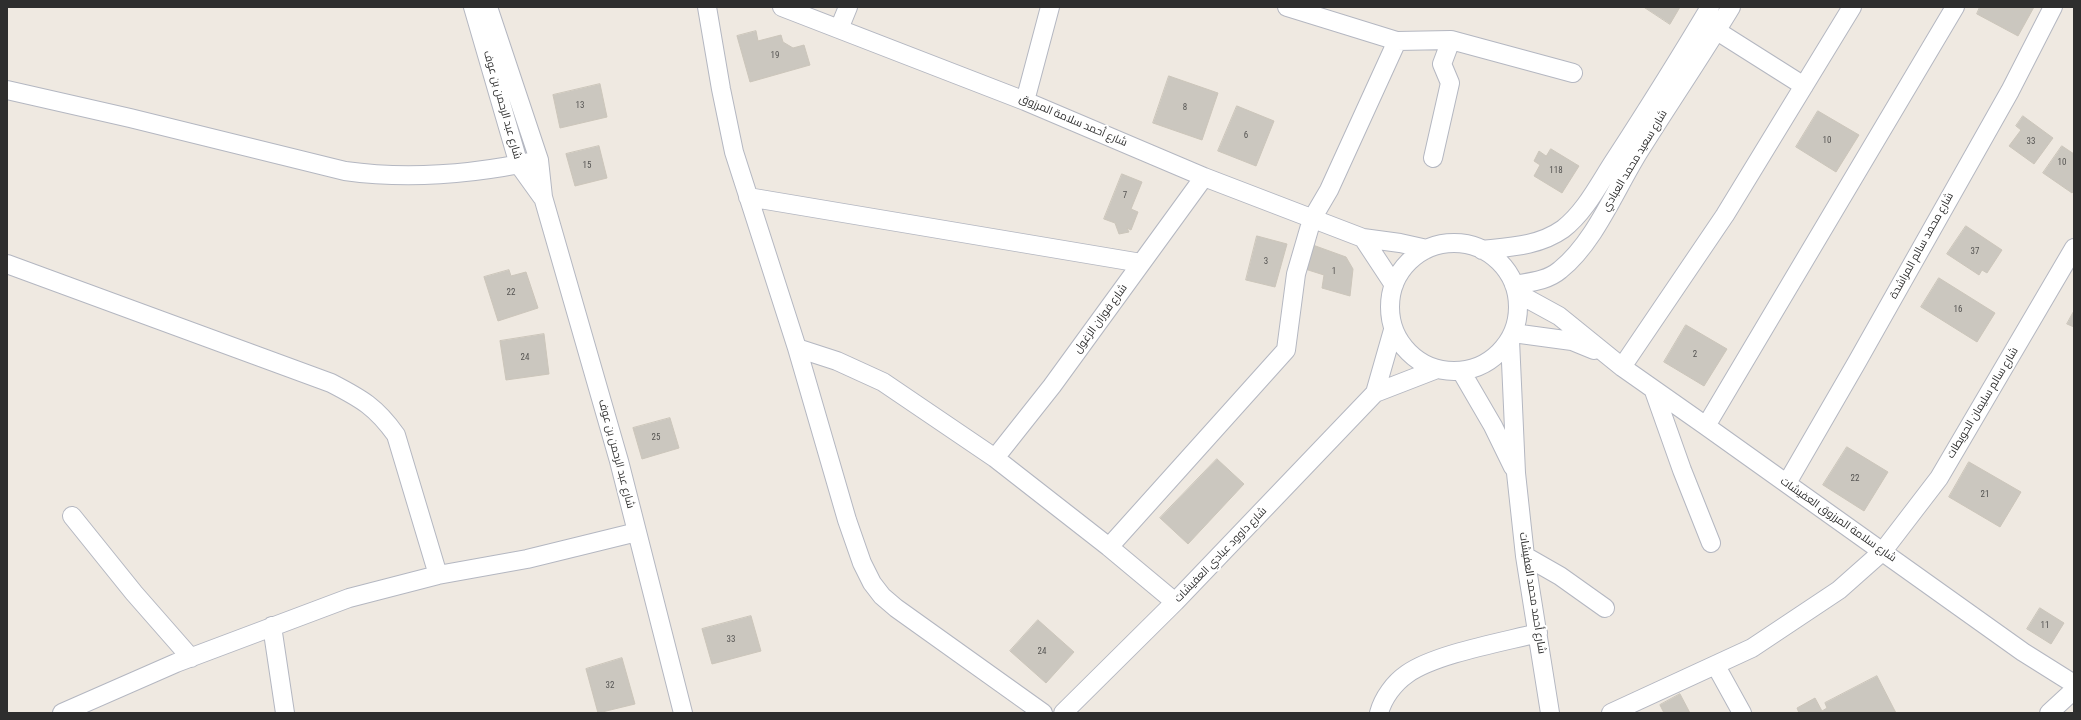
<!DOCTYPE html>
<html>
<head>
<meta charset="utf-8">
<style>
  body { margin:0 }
  #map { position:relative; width:2081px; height:720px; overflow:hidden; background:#efe9e1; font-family:"Roboto Condensed",sans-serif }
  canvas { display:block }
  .frame { position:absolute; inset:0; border:8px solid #2e2e2e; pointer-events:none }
</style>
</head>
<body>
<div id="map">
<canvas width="2081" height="720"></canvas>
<div class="frame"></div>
</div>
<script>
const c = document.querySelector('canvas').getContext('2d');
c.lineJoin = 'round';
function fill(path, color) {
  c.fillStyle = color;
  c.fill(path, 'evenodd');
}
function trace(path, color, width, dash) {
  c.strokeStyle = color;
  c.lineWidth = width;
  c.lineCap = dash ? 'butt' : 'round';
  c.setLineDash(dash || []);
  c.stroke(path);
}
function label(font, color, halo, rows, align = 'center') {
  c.font = font + ' "Roboto Condensed",Cairo,sans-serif';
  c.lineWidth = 4;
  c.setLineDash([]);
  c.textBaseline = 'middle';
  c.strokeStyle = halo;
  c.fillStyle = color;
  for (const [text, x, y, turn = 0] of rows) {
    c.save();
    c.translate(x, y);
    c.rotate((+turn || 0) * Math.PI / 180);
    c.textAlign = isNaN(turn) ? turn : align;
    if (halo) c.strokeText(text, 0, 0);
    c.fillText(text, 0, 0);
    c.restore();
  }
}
const building = new Path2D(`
  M1644 7H1680L1670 24Z
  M1980 7H2034L2018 36 1977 14Z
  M756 31 758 41 781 35 783 42 793 48 804 45 810 65 750 82 737 36Z
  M1169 76 1218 93 1202 140 1153 123Z
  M600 84 607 117 560 128 553 95Z
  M1237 106 1274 121 1256 166 1218 151Z
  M1818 111 1859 135 1836 172 1796 147Z
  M2023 116 2053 138 2034 164 2009 146 2021 130 2016 126Z
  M599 146 607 178 575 186 566 154Z
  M2062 146 2074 154V190L2072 193 2043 173Z
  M1551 149 1579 166 1562 193 1534 176 1540 165 1534 161 1539 151 1546 156Z
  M1122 174 1142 182 1131 209 1138 212 1131 230 1127 228 1129 232 1119 234 1115 223 1104 219Z
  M1966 226 2002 250 1987 273 1982 270 1979 275 1947 254Z
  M1257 236 1287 244 1275 287 1246 280Z
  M1310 244 1346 257 1353 269 1350 296 1322 288 1324 275 1305 269Z
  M509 270 511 276 526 272 538 308 498 321 484 277Z
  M1939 278 1995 313 1977 342 1921 307Z
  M2074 311V327L2067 324Z
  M1686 325 1727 349 1704 386 1664 362Z
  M544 334 549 374 506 380 500 341Z
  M670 418 679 448 642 459 633 428Z
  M1847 447 1888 472 1864 511 1823 485Z
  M1217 459 1244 484 1188 544 1160 518Z
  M1969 462 2021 492 2000 527 1949 497Z
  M2040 608 2064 623 2051 644 2027 629Z
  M751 616 761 651 712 664 702 629Z
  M1038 620 1074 652 1046 683 1010 651Z
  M622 658 635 704 598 713 586 669Z
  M1877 676 1896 713H1799L1797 708 1815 698 1822 711 1827 708 1825 703Z
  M1680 694 1690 713H1664L1660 705Z`);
fill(building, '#cbc7bf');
trace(building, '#cbc5ba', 1);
const minor = new Path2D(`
  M473 7 519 165 542 197
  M488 7 539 160 543 197 619 461 683 713
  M707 7 721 89 734 152 797 348 847 520 862 563 872 583 882 596 896 608 1043 713
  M782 7 1025 101 1204 177 1363 238 1400 243 1427 249
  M1287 7 1397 41 1451 40 1573 73
  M839 29 848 7
  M1717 31 1804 86
  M7 90 130 118 345 171C410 180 476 174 539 160
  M1025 101 1050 7
  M1433 158 1450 83 1442 64 1451 40
  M748 197 1141 263
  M1363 238 1394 285
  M1390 307a64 64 0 1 1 128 0a64 64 0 1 1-128 0Z
  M1482 250C1510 247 1539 246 1563 229 1585 212 1599 184 1614 161 1647 110 1679 59 1710 7
  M7 264 331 383C362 399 376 407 396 435L438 575
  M1514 285C1530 282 1547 281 1560 270 1595 242 1616 188 1640 150 1670 102 1702 55 1731 7
  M1517 293 1559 316 1622 367 1706 426 2023 652 2074 684
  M1513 333 1572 341 1594 350
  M1510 340 1516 473 1525 556 1550 713
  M797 348 837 361 883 382 995 458 1109 547 1175 602
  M1622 367 1725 215 1852 7
  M1461 371 1493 426 1513 467
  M1654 391 1682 470 1711 543
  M1375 393 1437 369
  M1706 426 1955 7
  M995 458 1052 386 1204 177
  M1787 483 1857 362 2010 91 2053 7
  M72 516 134 593 191 658
  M1109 547 1286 350 1296 274 1312 219 1329 190 1397 41
  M1525 556 1560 576 1605 608
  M272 626 285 713
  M1716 666 1742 713
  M62 713 176 663 349 598 438 575 527 559 637 532
  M1063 713 1175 602 1375 393 1393 330
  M1379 713C1383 698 1394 683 1407 674 1435 654 1503 642 1538 633
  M1611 713 1752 648 1839 590 1883 551 1939 478 2074 248
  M2049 713 2074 690`);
trace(minor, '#b4b7c1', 20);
trace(minor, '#fff', 18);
label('9px', '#555452', null, [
  ["19",775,56],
  ["13",580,106],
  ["8",1185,108],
  ["6",1246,136],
  ["10",1827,141],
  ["33",2031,142],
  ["10",2062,163],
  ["15",587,166],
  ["118",1556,171],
  ["7",1125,196],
  ["37",1975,252],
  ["3",1266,262],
  ["1",1334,272],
  ["22",511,293],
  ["16",1958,310],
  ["2",1695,355],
  ["24",525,358],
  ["25",656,438],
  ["22",1855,479],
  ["21",1985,495],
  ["11",2045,626],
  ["33",731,640],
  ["24",1042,652],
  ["32",610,686]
]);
label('11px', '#2e2e2e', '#fff', [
  ["شارع عبد الرحمن بن عوف",502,105,74],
  ["شارع أحمد سلامة المرزوق",1073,121,23],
  ["شارع سعيد محمد العبادي",1635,161,-59],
  ["شارع محمد سالم المراشدة",1922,246,-61],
  ["شارع فوزان الزغول",1101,319,-54],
  ["شارع سالم سليمان الحويطات",1983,403,-59],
  ["شارع عبد الرحمن بن عوف",616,454,75],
  ["شارع سلامة المرزوق العفيشات",1838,520,35],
  ["شارع داوود عبادي العفيشات",1221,555,-46],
  ["شارع أحمد محمد العفيشات",1532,593,81]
]);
</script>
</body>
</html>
